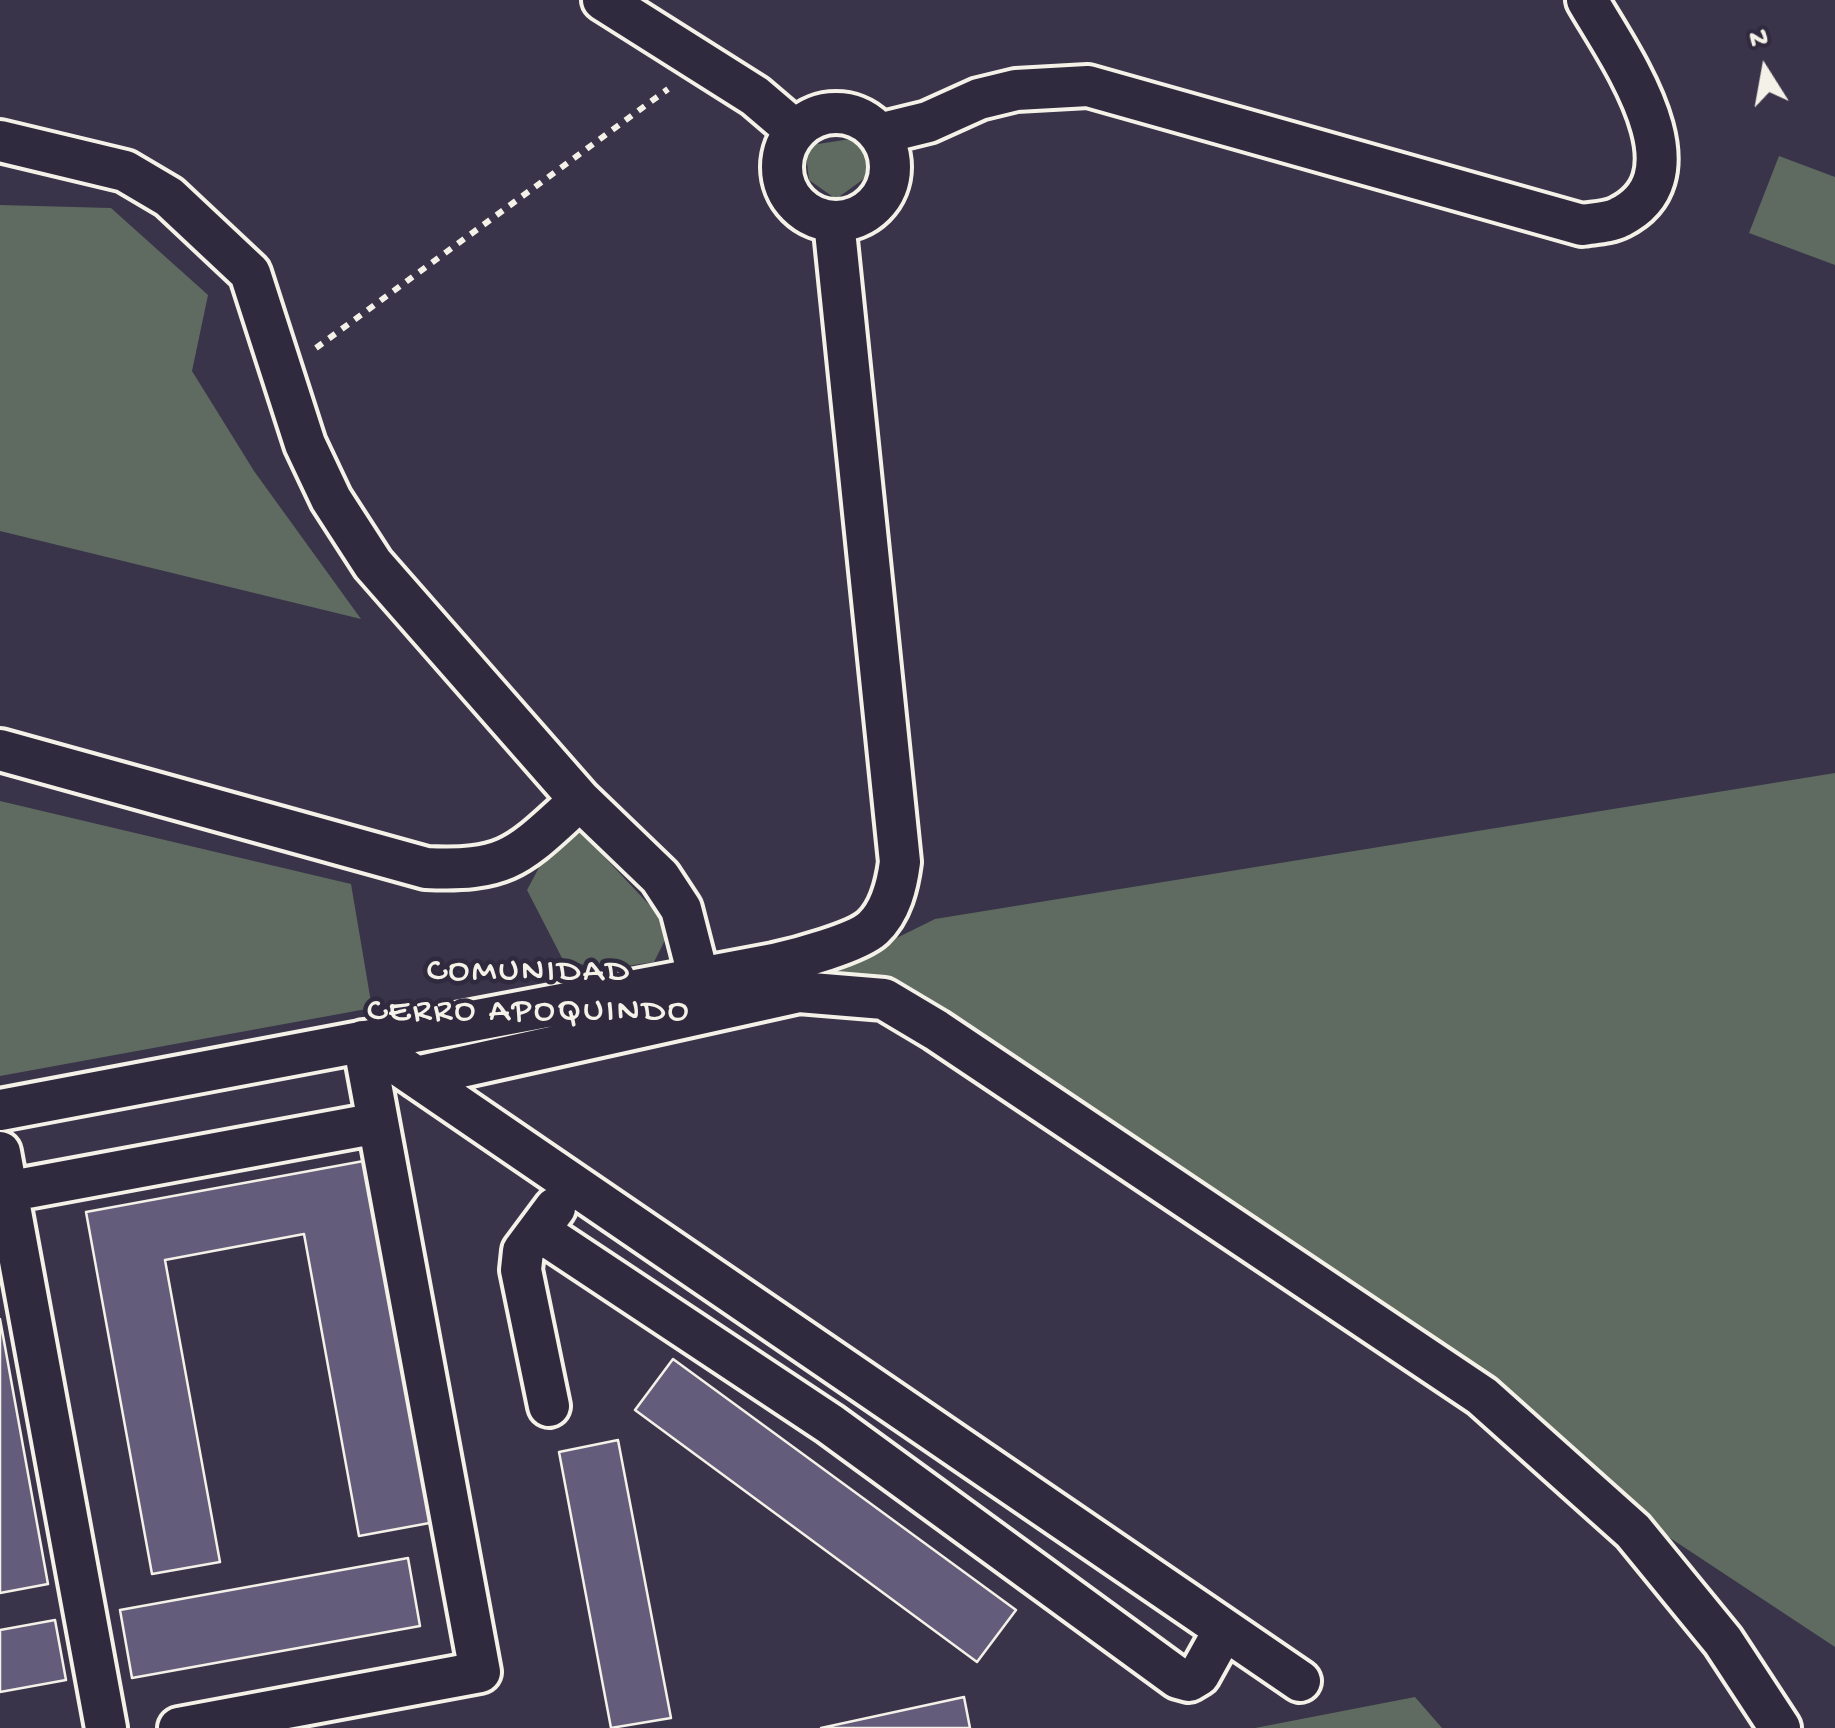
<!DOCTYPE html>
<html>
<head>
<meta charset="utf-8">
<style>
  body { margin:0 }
  #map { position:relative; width:1835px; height:1728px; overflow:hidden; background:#393449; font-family:"Gochi Hand",sans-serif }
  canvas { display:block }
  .north { position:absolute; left:1715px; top:20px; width:100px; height:100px; -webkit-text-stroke:8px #2f2a3d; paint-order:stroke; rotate:349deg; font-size:28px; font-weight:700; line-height:40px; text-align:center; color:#f4f1e8 }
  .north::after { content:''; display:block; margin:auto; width:35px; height:45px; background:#f4f1e8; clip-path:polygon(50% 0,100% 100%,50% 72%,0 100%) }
</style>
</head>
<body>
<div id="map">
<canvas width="1835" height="1728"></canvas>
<div class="north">N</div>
</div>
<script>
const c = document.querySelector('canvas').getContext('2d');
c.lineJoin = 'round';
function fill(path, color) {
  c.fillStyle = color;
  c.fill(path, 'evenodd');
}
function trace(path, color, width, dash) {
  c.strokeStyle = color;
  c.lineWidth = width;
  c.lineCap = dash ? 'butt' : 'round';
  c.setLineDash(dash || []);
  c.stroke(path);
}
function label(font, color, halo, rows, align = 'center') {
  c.font = font + ' "Gochi Hand",sans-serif';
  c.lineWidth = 9;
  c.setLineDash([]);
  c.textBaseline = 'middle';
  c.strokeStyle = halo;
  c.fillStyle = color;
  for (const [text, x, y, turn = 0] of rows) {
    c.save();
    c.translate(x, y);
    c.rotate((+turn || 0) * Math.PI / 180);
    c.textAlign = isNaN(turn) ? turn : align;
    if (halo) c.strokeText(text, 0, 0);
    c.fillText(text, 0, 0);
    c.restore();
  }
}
fill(new Path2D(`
  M870 136 876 170 836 199 809 180 805 146Z
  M1779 156 1835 177V265L1749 233Z
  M0 205 111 208 208 295 192 371 254 471 361 619 0 531Z
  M1835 773V1647L820 976 935 919Z
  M0 801 351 884 372 1008 0 1076Z
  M581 832 671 928 654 962 600 970 562 958 527 890 543 860Z
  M1415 1697 1442 1728H1255Z`), '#5f6b60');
const building = new Path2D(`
  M369 1160 435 1522 359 1536 304 1234 165 1260 220 1562 152 1574 86 1212Z
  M0 1319 48 1584 0 1593Z
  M673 1359 1016 1610 977 1662 635 1410Z
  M618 1440 671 1718 611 1728 559 1452Z
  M408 1558 420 1626 132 1678 120 1610Z
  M55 1620 66 1680 0 1692V1630Z
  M964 1697 970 1728H821Z`);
fill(building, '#635d7b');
trace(building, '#f4f1e8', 2.5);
const minor = new Path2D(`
  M603 0 755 96 796 131
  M782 167a54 54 0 1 1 108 0a54 54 0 1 1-108 0Z
  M879 134 928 122 979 99 1016 90 1088 86 1582 225C1593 223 1609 223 1620 217 1706 174 1618 54 1587 0
  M0 141 125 171 169 197 250 273 305 444 331 499 373 564 580 800 660 877 681 909 699 979
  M0 750 426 868C510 872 520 854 580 800
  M403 1068 1300 1681
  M416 1077 799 992 884 999 936 1030 1482 1396 1633 1531 1723 1641 1780 1728
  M0 1110 774 964C797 959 857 943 873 928 891 911 897 885 900 862L834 221
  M0 1152 106 1728
  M0 1193 378 1123
  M539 1231 830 1424 1178 1678 1189 1681 1199 1675 1224 1630
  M549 1406 521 1270 523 1251 555 1208
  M179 1728 480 1672 363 1041`);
trace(minor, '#f4f1e8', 48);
trace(new Path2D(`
  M316 348 668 89`), '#f4f1e8', 6, [8, 8]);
trace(minor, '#2f2a3d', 40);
c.letterSpacing = '2.5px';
label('35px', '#f4f1e8', '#2f2a3d', [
  ["COMUNIDAD",529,974],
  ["CERRO APOQUINDO",529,1014]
]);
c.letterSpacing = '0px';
</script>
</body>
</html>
